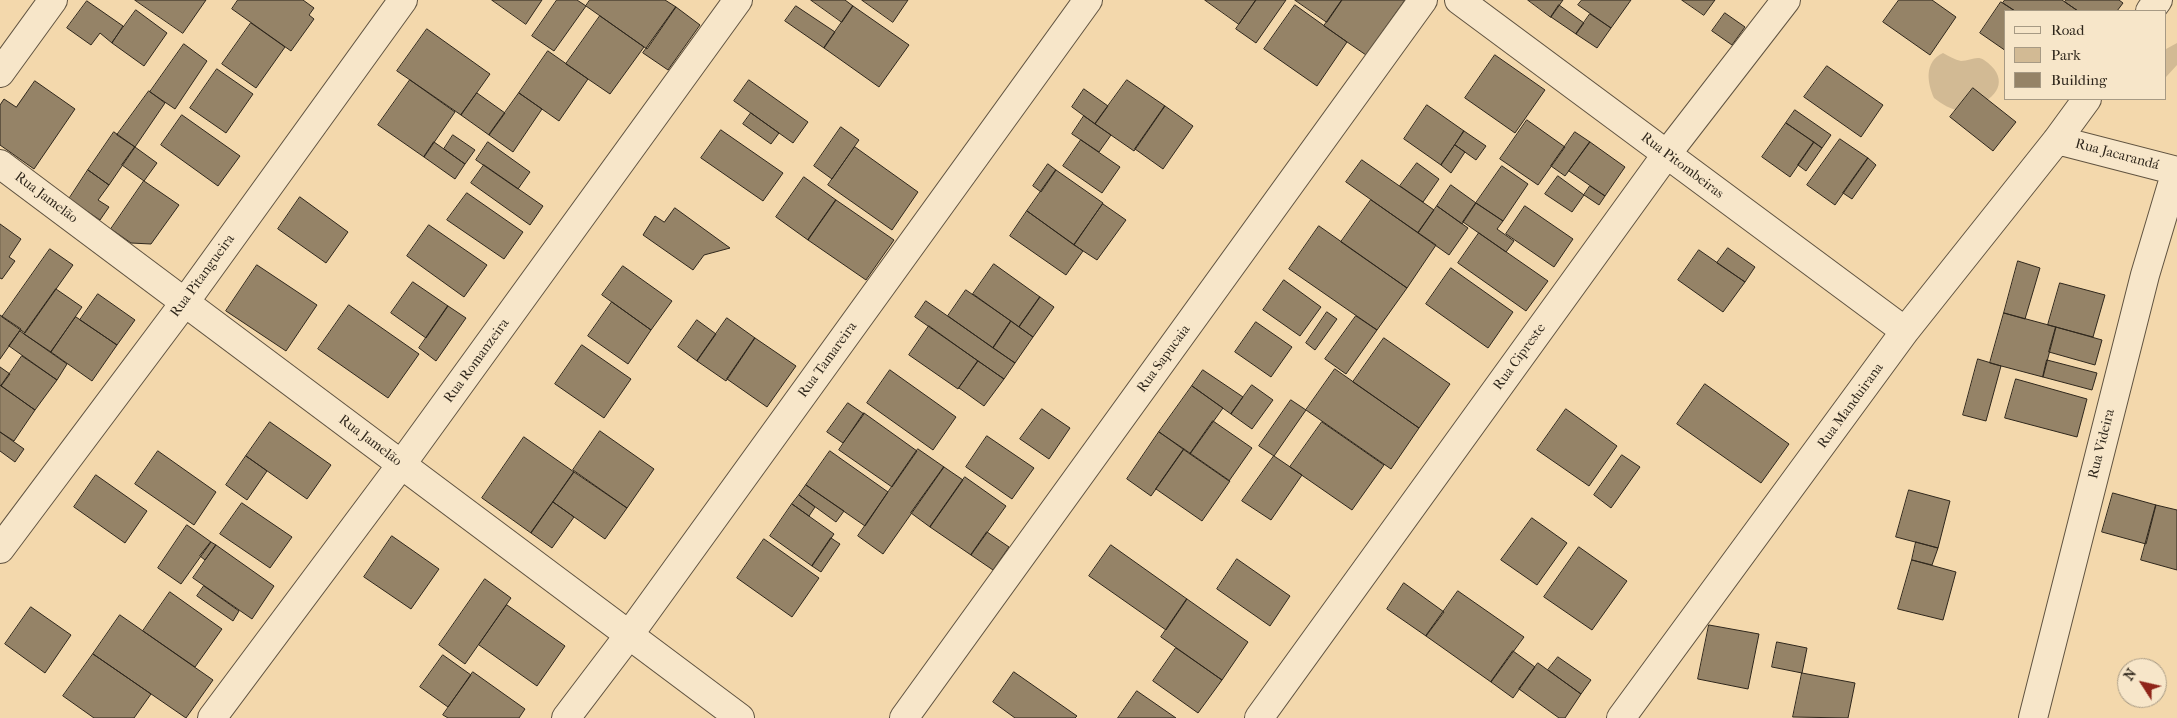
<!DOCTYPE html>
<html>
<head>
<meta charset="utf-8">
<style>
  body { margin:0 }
  #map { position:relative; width:2177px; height:718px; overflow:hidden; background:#f3d8ac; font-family:"IM FELL French Canon",serif }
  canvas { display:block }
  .legend { position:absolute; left:2004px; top:10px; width:162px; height:90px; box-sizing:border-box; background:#f7e6c9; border:1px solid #a79a84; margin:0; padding:6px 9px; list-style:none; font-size:15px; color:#2f271c }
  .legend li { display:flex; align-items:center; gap:10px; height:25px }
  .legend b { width:25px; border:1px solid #a79a84 }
  .north { position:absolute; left:2117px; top:658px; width:50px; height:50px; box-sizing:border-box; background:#f7e6c9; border:1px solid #a79a84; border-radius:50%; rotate:305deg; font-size:14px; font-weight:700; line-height:20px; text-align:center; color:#2f271c }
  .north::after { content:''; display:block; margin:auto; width:18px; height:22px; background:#8f2418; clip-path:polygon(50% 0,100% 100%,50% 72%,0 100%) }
</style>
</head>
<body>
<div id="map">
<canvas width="2177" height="718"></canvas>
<ul class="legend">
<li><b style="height:6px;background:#f7e6c9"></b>Road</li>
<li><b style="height:14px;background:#d2ba94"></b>Park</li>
<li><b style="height:14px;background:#958367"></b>Building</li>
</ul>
<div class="north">N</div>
</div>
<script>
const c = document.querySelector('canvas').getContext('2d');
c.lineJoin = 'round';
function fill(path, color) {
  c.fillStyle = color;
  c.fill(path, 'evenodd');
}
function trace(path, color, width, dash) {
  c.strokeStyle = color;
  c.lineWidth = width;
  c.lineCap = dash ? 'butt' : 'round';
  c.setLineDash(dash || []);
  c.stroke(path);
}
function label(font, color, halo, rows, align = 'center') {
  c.font = font + ' "IM FELL French Canon",serif';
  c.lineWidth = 4;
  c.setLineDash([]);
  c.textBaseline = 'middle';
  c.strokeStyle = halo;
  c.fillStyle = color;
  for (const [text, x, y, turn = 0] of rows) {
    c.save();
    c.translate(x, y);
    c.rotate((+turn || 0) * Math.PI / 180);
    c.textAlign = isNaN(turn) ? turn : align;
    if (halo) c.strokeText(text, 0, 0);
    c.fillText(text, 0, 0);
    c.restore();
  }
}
fill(new Path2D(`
  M2177 43V65L2166 77V49Z
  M1943 53C1949 56 1955 60 1961 61 1970 61 1977 55 1984 60 2008 76 2001 96 1977 105 1972 107 1967 111 1962 111 1951 110 1942 104 1934 98 1927 82 1924 62 1943 53Z`), '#d2ba94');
const building = new Path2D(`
  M135 0H206L183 33Z
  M238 0H303L314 8 309 15 314 19 291 51 232 9Z
  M492 0H542L526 24Z
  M557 0H577L586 6 554 51 532 36Z
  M590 0H665L676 7 647 49 586 6Z
  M811 0H845L853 6 842 22Z
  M862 0H908L893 22Z
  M1205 0H1256L1239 24Z
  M1256 0H1286L1256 43 1236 29Z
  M1295 0H1342L1327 22Z
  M1342 0H1405L1366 55 1324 26Z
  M1528 0H1563L1551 17Z
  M1582 0H1631L1611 28 1578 5Z
  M1682 0H1715L1704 15Z
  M1899 0H1932L1956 17 1930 55 1883 22Z
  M2005 0H2062L2078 11H2015L2003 3Z
  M2066 0H2119L2123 3 2117 11H2078L2065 2Z
  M87 1 123 26 112 43 100 33 91 45 67 28Z
  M2001 2 2015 11H2006V51L1980 33Z
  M1295 5 1347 42 1317 86 1264 49Z
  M1559 5 1584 23 1576 34 1551 17Z
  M796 6 835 32 824 48 785 21Z
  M853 6 909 45 879 87 824 48Z
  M676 7 700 25 668 70 643 53Z
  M136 10 167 33 144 66 112 43Z
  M1725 13 1745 27 1732 45 1712 31Z
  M1590 14 1611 28 1597 48 1576 34Z
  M600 16 644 47 610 94 566 64Z
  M251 23 285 47 256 88 222 64Z
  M427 29 490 74 461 115 397 71Z
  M184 44 207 61 175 109 150 92Z
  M548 51 588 79 559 121 519 93Z
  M1495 55 1545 90 1515 133 1465 98Z
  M1827 66 1883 105 1861 137 1804 97Z
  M217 69 253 94 226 133 190 108Z
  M410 80 455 112 424 157 378 125Z
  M749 80 808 122 793 143 734 101Z
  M1127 80 1165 106 1134 151 1095 124Z
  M35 81 75 109 34 169 0 145V105L4 99 16 107Z
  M1973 88 2016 122 1993 151 1950 117Z
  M1084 89 1108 106 1095 124 1072 107Z
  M149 91 165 103 135 147 117 135Z
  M477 93 505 113 489 135 461 115Z
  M519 93 542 109 513 152 489 135Z
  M1427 105 1464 131 1441 165 1404 139Z
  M1165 106 1193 126 1163 169 1135 149Z
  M1795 110 1831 135 1822 148 1786 123Z
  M751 113 779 133 771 144 743 124Z
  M182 115 240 156 218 186 161 145Z
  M1084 116 1111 135 1099 152 1072 134Z
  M1527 120 1565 147 1538 185 1500 159Z
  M1786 123 1814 142 1790 177 1762 157Z
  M841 127 859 140 832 179 814 166Z
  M721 130 783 173 763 201 701 158Z
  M1464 131 1486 146 1476 160 1455 145Z
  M114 132 135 147 109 185 88 170Z
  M1575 132 1590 142 1565 176 1551 166Z
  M453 135 475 150 465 164 444 149Z
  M1840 139 1868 158 1835 205 1807 185Z
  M1081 140 1120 167 1102 193 1063 166Z
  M434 142 465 164 455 179 424 157Z
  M488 142 530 172 518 189 476 160Z
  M1590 142 1625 167 1605 196 1569 171Z
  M1814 142 1822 148 1806 171 1798 165Z
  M1455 145 1465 152 1451 173 1441 165Z
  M135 147 157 163 144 181 122 165Z
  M855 147 918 192 892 230 828 185Z
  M1868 158 1876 165 1852 199 1843 193Z
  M1362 160 1434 210 1418 233 1346 182Z
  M1417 163 1439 179 1423 202 1400 186Z
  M1048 164 1056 170 1041 192 1033 186Z
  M484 165 543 206 530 225 471 183Z
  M1502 166 1528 184 1503 221 1476 203Z
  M88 170 109 185 98 200 109 207 100 220 69 199Z
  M1056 170 1103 203 1074 245 1027 211Z
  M1558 176 1584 195 1572 212 1545 194Z
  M804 177 836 200 808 240 776 217Z
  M144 181 179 205 151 244 131 243 111 229Z
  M1451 185 1476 203 1462 224 1437 206Z
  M1590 186 1605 196 1599 205 1584 195Z
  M467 193 523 232 504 259 447 220Z
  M300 197 348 232 326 263 278 229Z
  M836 200 894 240 866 280 808 240Z
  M1371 200 1436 245 1407 288 1341 242Z
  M1476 203 1503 221 1497 229 1514 241 1506 252 1463 222Z
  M1103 204 1126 220 1097 260 1074 245Z
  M1437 206 1468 228 1449 255 1418 233Z
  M1525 206 1573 239 1554 267 1506 234Z
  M675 208 730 248 704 255 693 270 643 235 655 216 664 222Z
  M1027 211 1083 251 1066 275 1010 236Z
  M0 224 21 239 9 257 15 261 2 279 0 278Z
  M429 225 487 265 464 297 407 256Z
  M1319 226 1407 288 1377 330 1289 269Z
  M1479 233 1548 281 1526 311 1458 263Z
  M1728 248 1755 267 1745 282 1717 263Z
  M50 249 73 265 25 333 2 317Z
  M1699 250 1745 282 1723 312 1678 280Z
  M2018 261 2040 268 2025 319 2004 313Z
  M994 264 1040 297 1019 327 973 294Z
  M257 265 317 305 286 351 226 311Z
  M623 266 672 301 651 330 602 295Z
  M1451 268 1513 312 1488 348 1426 304Z
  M1284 280 1321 307 1300 336 1263 310Z
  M413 282 448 306 426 338 391 313Z
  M2060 283 2105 295 2093 337 2048 325Z
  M56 289 82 307 51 352 24 334Z
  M966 290 1011 321 993 348 948 316Z
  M98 294 135 320 117 345 80 320Z
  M1040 297 1054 307 1033 337 1019 327Z
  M926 301 1015 363 1004 379 915 317Z
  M612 302 651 330 628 364 588 336Z
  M349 305 419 354 388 398 318 349Z
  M448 306 466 318 436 361 419 348Z
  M1327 312 1337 319 1315 350 1306 343Z
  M2004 313 2056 327 2043 377 1990 363Z
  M0 315 21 329 0 359Z
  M1356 316 1377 330 1346 374 1325 359Z
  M76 317 117 345 92 381 51 352Z
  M727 318 755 338 726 381 697 361Z
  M697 320 716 334 697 361 678 347Z
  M1011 321 1033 337 1015 363 993 348Z
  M1256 322 1292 347 1271 377 1235 352Z
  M929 326 978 361 958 389 909 355Z
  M2056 327 2102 340 2095 365 2049 352Z
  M20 331 67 364 57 380 9 346Z
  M755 338 796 366 767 407 727 379Z
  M1384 338 1450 384 1419 428 1353 382Z
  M582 345 631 379 604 418 555 384Z
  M22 356 57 380 35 410 1 386Z
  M1978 359 2001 366 1986 421 1963 415Z
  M2047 360 2097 373 2092 390 2043 377Z
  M978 361 1004 379 984 406 959 388Z
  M0 367 10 374 1 386 0 385Z
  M1335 369 1419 428 1391 469 1306 410Z
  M890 370 956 417 933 450 867 403Z
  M1203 370 1243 397 1231 414 1192 386Z
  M2016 379 2087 399 2077 437 2005 418Z
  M1705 384 1789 444 1761 483 1677 424Z
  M0 385 35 410 14 441 0 432Z
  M1252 385 1273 400 1252 429 1231 414Z
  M1192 386 1223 408 1190 454 1159 432Z
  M1291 400 1306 410 1274 456 1259 446Z
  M848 403 864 414 843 443 827 432Z
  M1042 409 1070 428 1049 459 1020 439Z
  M1566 409 1617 446 1589 486 1537 450Z
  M864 413 917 451 892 487 839 450Z
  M1213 421 1252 448 1229 481 1190 454Z
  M270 422 331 465 307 499 246 456Z
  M1322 422 1384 465 1352 510 1290 467Z
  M600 431 654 469 627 508 573 470Z
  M0 432 24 449 15 462 0 451Z
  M1159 432 1184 449 1151 496 1127 479Z
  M987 436 1034 468 1012 499 966 467Z
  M524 437 574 472 531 533 482 498Z
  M918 449 944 467 883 554 858 536Z
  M1184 449 1230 481 1202 521 1156 489Z
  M158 451 216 492 194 525 135 484Z
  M830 451 888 492 865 526 806 485Z
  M1622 455 1640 467 1611 508 1594 495Z
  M246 456 267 471 247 500 226 485Z
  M1274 456 1302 475 1271 520 1242 501Z
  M944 467 963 480 930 527 911 513Z
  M574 472 627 508 605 539 553 502Z
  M96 475 147 511 125 543 74 507Z
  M965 477 1006 506 971 555 930 527Z
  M806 485 844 511 836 522 799 495Z
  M1909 490 1950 501 1938 548 1896 537Z
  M2113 493 2156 505 2146 544 2102 532Z
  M799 495 815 507 809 516 792 504Z
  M553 502 574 517 552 548 531 533Z
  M242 503 292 537 270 568 220 534Z
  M792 504 834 534 812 566 770 536Z
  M2156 505 2177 510V570L2141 560Z
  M1532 518 1567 543 1537 585 1501 560Z
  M187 525 211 542 181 584 158 568Z
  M987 532 1009 547 993 570 971 555Z
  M392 536 439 569 411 609 364 577Z
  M831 538 840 544 821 572 812 566Z
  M764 539 819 578 792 617 737 578Z
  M211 542 216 545 205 560 200 556Z
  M1916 542 1938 548 1932 565 1912 560Z
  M216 545 274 586 252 619 193 578Z
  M1111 545 1187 599 1166 630 1089 576Z
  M1579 547 1627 581 1592 630 1544 597Z
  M1237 559 1290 596 1270 626 1217 589Z
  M1912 560 1956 572 1943 620 1898 609Z
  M485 579 511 598 465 664 439 645Z
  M1404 583 1444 612 1426 636 1387 609Z
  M204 586 239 611 233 621 197 596Z
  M1458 591 1524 637 1491 682 1426 636Z
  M170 592 222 629 195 667 143 631Z
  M1187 599 1248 642 1222 680 1161 637Z
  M507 605 565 646 537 686 479 645Z
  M31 607 71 635 45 673 5 644Z
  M120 615 213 680 186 718 93 654Z
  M1709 625 1759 634 1748 689 1698 679Z
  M1777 642 1807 648 1802 673 1772 667Z
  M1176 648 1222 680 1198 713 1153 681Z
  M1513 651 1535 667 1513 698 1491 682Z
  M93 654 151 694 134 718H94L63 696Z
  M443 655 471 675 448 707 420 687Z
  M1558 657 1591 680 1581 694 1548 670Z
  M1538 663 1581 694 1565 718H1559L1519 689Z
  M473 672 525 709 519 718H448L443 715Z
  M1014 672 1077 716 1075 718H1015L993 702Z
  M1802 673 1855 683 1848 718 1793 717Z
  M1137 691 1176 718H1118Z`);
fill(building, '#958367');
trace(building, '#2f271c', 1);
const minor = new Path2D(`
  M1459 0 1905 331
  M2150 11 2158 0
  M0 73 53 0
  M2057 140 2177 171
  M0 164 740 718
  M0 549 185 302 403 0
  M212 718 401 465 738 0
  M566 718 629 635 1088 0
  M904 718 1423 0
  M1259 718 1666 155 1786 0
  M1621 718 1905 331 2057 140 2087 99
  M2033 718 2145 275 2176 171`);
trace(minor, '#605340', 30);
trace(minor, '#f7e6c9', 28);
label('14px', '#2f271c', '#f7e6c9', [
  ["Rua Jacarandá",2117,155,15],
  ["Rua Pitombeiras",1682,166,37],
  ["Rua Jamelão",46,198,37],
  ["Rua Pitangueira",203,276,-54],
  ["Rua Cipreste",1520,357,-54],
  ["Rua Sapucaia",1164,359,-54],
  ["Rua Tamareira",828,360,-54],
  ["Rua Romanzeira",477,361,-54],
  ["Rua Manduirana",1851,406,-54],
  ["Rua Jamelão",370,441,37],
  ["Rua Videira",2102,444,-76]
]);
</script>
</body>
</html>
